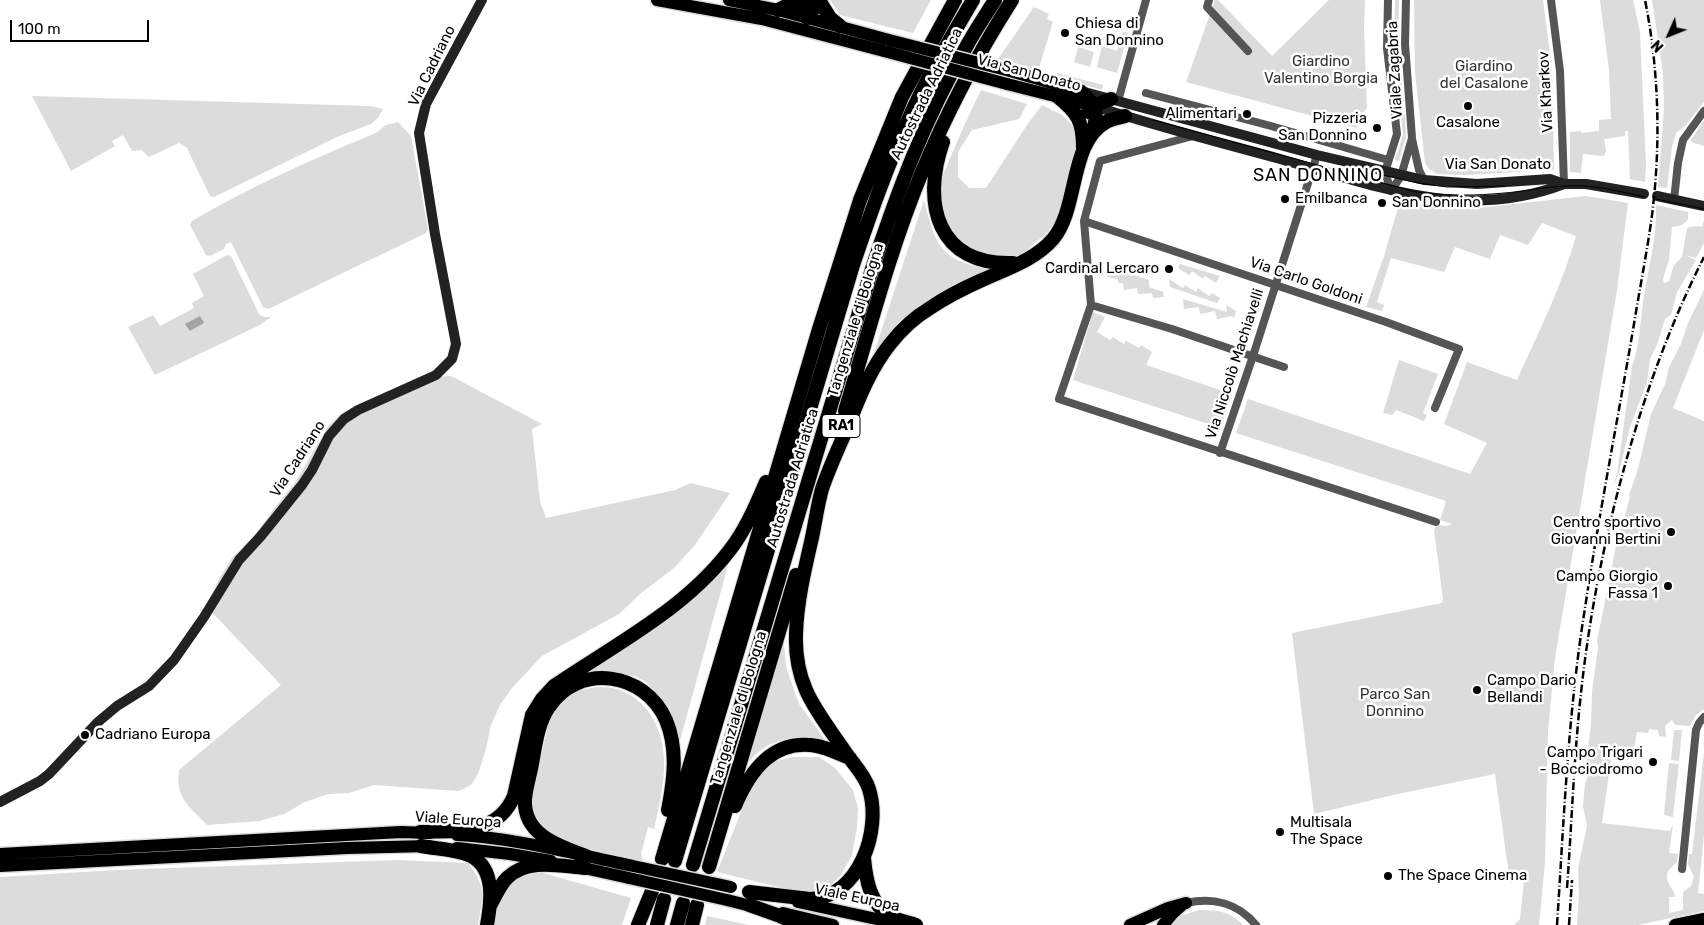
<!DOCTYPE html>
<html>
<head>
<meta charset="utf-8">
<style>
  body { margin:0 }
  #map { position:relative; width:1704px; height:925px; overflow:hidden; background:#fff; font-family:Rubik,sans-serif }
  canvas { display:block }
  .north { position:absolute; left:1644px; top:10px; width:50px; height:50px; -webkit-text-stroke:4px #fff; paint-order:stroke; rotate:226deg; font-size:14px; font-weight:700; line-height:20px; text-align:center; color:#000 }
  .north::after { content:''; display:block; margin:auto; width:18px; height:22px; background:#000; clip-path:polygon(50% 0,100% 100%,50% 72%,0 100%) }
  .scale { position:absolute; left:10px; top:20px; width:139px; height:22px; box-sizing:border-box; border:2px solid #000; border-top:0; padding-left:6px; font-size:15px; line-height:18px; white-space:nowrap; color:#000; -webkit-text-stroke:4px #fff; paint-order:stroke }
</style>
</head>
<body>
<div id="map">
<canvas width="1704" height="925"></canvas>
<div class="north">N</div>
<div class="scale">100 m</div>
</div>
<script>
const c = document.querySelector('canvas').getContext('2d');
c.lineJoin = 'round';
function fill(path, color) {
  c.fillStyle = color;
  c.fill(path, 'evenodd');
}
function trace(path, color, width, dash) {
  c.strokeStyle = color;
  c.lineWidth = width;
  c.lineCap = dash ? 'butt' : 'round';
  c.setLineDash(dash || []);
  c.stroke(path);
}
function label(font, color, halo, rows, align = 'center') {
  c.font = font + ' Rubik,sans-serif';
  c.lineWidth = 5;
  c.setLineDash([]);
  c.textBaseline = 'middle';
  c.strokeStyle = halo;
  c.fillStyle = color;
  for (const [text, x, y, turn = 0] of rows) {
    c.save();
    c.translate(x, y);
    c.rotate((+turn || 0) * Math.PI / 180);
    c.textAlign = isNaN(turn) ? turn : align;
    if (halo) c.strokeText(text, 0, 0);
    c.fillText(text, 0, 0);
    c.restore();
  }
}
fill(new Path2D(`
  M830 0H931L913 33 840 15Z
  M1215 0H1218L1272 56 1329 0H1365L1364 27 1367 108 1362 114 1360 111 1357 128 1186 82Z
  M1395 0H1399L1398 53 1404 102 1400 103 1394 51Z
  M1414 0H1543L1552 70 1554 170 1464 175 1437 174 1429 169 1425 163 1415 73Z
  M1600 0H1633L1640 32 1646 165 1645 182 1630 179 1628 131H1625V136L1604 139 1606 151 1604 156 1583 154 1581 173 1570 172V132L1581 131V133L1599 131V120L1611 119 1609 70Z
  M1652 0H1704V102L1686 125 1676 133 1672 147 1667 188 1658 187 1664 109 1663 73Z
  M1034 7 1049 14 1047 19 1053 22 1038 71 998 59Z
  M1123 31 1128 33 1117 73 1097 67 1102 46 1117 51Z
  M1078 47 1094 52 1090 67 1074 62Z
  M1057 73 1103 85 1102 90 1056 77Z
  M981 90 1027 104 1019 119 972 130 958 152V177L969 188H986L1027 125 1042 105 1062 115 1073 126 1076 146 1060 214 1048 232 1021 255 997 259 972 253 954 240 941 214 939 184 963 128Z
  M32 96 370 106 383 109 378 118 371 124 339 136 214 197 210 196 187 148 179 143 149 157 142 150 132 151 123 135 112 141 115 146 71 171Z
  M1401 114H1405L1406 137 1399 161 1395 160 1403 135Z
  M1704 120V146L1691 142V140Z
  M398 122 411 136 428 229 426 233 268 309 263 307 231 242 226 244 224 249 210 256 206 255 190 225 192 221C251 186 313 159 376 133L386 125Z
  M1586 196 1628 203 1617 290 1555 658 1548 731 1545 862 1539 925H1514L1520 919 1524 880 1510 883 1495 774 1393 795 1314 814 1292 633 1442 603 1443 599 1434 530 1437 525 1447 526 1452 524 1440 520 1446 501 1236 433 1248 399 1470 474 1487 443 1444 424 1467 362 1517 380C1538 333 1562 286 1576 236L1542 223 1528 245 1500 235 1490 259 1455 247 1444 272 1391 258 1377 302 1384 305 1382 311 1366 307 1384 256 1399 204H1405L1406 207 1412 208 1414 203 1426 206 1469 209Z
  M924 200C936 246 940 261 990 269L944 290 905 318 874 353Z
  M1656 205 1688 212V220L1682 225 1672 227 1669 259 1663 279 1664 283 1669 281 1674 265 1682 257 1687 228 1695 226 1702 227 1704 220V243L1696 258 1685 255 1696 260 1677 292 1671 315 1665 319 1658 342 1650 359 1647 382 1630 427 1619 473 1613 486 1617 474 1632 366C1641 342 1640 315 1645 290 1650 262 1657 234 1656 205Z
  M227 255 231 256 259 314 264 317H271L260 325 155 375 128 327 153 315 160 326 194 308 192 303 204 296 193 274Z
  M1180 264 1220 276 1216 283 1205 276 1203 279 1192 271 1189 275 1178 268Z
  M1108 266 1149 280V287L1163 292 1164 297 1153 298 1152 293 1138 294 1137 288 1124 290 1123 283H1118V279L1107 277Z
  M1169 279 1183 288 1185 285 1196 292 1198 288 1209 296 1212 293 1220 298 1217 303 1170 287Z
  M1704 290V330L1673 408 1704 421V709L1696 715 1690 726 1675 725 1672 720 1665 726 1666 737 1659 736 1658 730 1649 729 1648 733 1637 732 1633 754 1612 753 1602 823 1670 831 1673 824 1669 853 1678 854 1677 862C1675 865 1671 867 1669 870 1662 881 1674 887 1675 897H1669V913L1683 910V892L1691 886 1694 877 1688 864 1689 854H1692L1704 752V835L1698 893 1704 894V911L1638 925H1577L1579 894 1578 868 1587 826 1583 806 1585 784 1587 779 1586 765 1591 724 1592 692 1598 647 1597 641 1616 546 1630 497 1629 495 1638 469 1651 414 1665 384 1669 367 1681 344 1688 323Z
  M1183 299 1227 312 1226 305 1236 311 1234 318 1232 316 1217 319 1215 311 1200 314 1199 307 1184 309Z
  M1093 312 1105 317 1097 332 1110 340 1113 337 1124 344 1126 341 1139 348 1141 345 1152 352 1146 365 1232 394 1221 428 1073 380Z
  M1399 360 1438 374 1423 413 1427 415 1424 421 1396 410 1392 415 1383 413Z
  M451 376 542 424 532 429 540 501 546 518 675 490 691 483 730 493 695 545 674 568 640 594 619 614 542 656 512 688 500 705 491 725 486 749 478 774 471 785 459 791 374 785 349 793 328 794 305 802 284 814 260 821 207 825C189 806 175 798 179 770L281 685 206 606 220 577 232 558 254 536 275 507 294 484 329 425 343 412 430 377Z
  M730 558 678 748 670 710 646 682 635 676 589 672 676 612 711 582Z
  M783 633 786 667 799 704 828 744C805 739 779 735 760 751 754 755 749 762 744 768Z
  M597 687C614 686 629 691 642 704 675 739 664 787 654 829L648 827 641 854 643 861 568 844 549 833 536 817 531 802 550 717 560 701 577 691Z
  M1674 730H1682L1679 761 1671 760Z
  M792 757H819L834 767 853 790 858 808 857 827 852 855 841 875 828 888 807 894 717 872 753 782 772 762Z
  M1669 763 1679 764 1673 817 1664 815Z
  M398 860 468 863C487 888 483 896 478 925H0V877L116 870Z
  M524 872 543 873 631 898 622 925H493C498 897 502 890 524 872Z
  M1199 910C1216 910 1230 911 1243 925H1170L1180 916Z
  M707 916 749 925H705Z`), '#dcdcdc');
fill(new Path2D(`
  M200 316 204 323 190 331 185 324Z`), '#a3a3a3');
const primary = new Path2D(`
  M657 0 762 19 884 51
  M729 0 778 10 889 40
  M1010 71 1080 91
  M1007 84 1094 106
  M457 835C517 838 574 854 633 866
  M457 848 510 854 551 861
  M0 854 401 832 429 833
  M0 866 347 848 429 846
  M575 866 629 878
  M727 900 759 908
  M798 902 900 924
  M783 913 833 925
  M1130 925 1168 908 1186 903
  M1163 925 1173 913 1182 905
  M1675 925 1704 919`);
const highway = new Path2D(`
  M805 0 803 10 807 18 815 7 816 0
  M819 0 830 18 840 26
  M778 10 798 0
  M1080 91C1097 105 1099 113 1092 133
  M1057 96C1078 113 1083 121 1083 148
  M1088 112 1098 104 1111 99
  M943 142C921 204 938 266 1013 263
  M845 411C869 331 890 249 922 172 947 112 977 55 1012 0
  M735 806C750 771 773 738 817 746 828 748 839 754 850 758
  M420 832C456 830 497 836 514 796L532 715 542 699 554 686C617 643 690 607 735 543 748 524 757 503 766 482
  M421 846C437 849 457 849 471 856 496 869 491 903 487 925
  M586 856C559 846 523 835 525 799 526 789 529 778 531 769 535 749 537 724 549 707 579 662 645 672 666 720 678 749 674 780 668 810
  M864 858C866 880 870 904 890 916 898 921 908 922 916 925
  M662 859 819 329 860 200 902 97 955 0
  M675 861 853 265C870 215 887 166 909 118 927 77 950 39 973 0
  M693 865 872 269C897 193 925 118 965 49 974 32 985 16 995 0
  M709 867 796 575
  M749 892 810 899C859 898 882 830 869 789 865 776 856 767 848 756 820 714 794 689 796 634 797 603 804 572 811 542 815 525 817 507 822 489 829 468 839 447 848 426 859 397 871 368 890 344 901 330 915 317 930 308 946 297 964 288 982 280 1006 269 1035 260 1053 239 1079 208 1069 142 1106 122 1112 119 1118 118 1125 116
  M491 904C496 895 500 885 507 878 527 858 559 866 585 868
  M749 905 780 916 800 925
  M638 925 652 891
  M657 925 664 899
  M677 925 683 903
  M692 925 697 905`);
trace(primary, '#dbdbdb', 15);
trace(highway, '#dbdbdb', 16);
trace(new Path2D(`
  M1209 0 1207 7 1248 51
  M1388 0 1387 48 1397 134 1385 172 1391 191
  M1551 0 1560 71 1564 184
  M1146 93 1271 126 1388 160
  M1118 101 1146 0
  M1193 136 1100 161 1084 221 1091 305 1059 399 1436 522
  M1412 139 1419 170 1424 180
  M1391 191 1401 176 1412 138 1405 44 1406 0
  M1674 200 1678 163 1683 140 1704 111
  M1084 221 1386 322 1459 349 1435 408
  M1091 305 1172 329 1284 367
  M1220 453 1253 356 1317 155
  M1682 869 1696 730 1699 723 1704 717
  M1186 903C1213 897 1238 903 1256 925`), '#555', 8);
trace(new Path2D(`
  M1081 91 1317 155 1424 180 1477 184 1550 179 1564 184H1586L1644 194
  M1094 106C1155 126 1218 142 1280 159 1376 186 1465 222 1564 184
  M1657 196 1704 206
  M0 802 40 781 49 774 98 722 117 706 149 686 174 660 204 617 239 560 261 536 302 485 312 470 329 436 344 419 358 410 436 375 452 359 456 344 435 234 419 133 426 104 482 0`), '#222', 10);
trace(primary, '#000', 12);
trace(highway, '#000', 14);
trace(new Path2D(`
  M1153 120 1416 192C1442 195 1467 196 1492 194 1517 193 1541 187 1565 186 1592 184 1618 191 1644 197
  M1365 171 1418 183 1447 187 1505 186
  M1656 199 1704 209`), '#000', 1);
trace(new Path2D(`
  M1567 888C1572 820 1574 752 1582 684 1598 543 1640 383 1704 257
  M1557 925C1564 819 1568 713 1585 608 1599 515 1617 423 1633 330 1639 292 1647 253 1652 215 1661 144 1659 70 1645 0
  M1569 925 1572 880`), '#000', 2.5, [8, 2.5, 1, 2.5]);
const primaryBridge = new Path2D(`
  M889 40 1010 71
  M884 51 1007 84
  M633 866 731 887
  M629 878 727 900`);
trace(primaryBridge, '#dbdbdb', 15, []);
trace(primaryBridge, '#000', 12);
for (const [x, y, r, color] of [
  [1065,33,5,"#000"],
  [1468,106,5,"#000"],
  [1247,114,5,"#000"],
  [1377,128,5,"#000"],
  [1285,199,5,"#000"],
  [1382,203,5,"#000"],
  [1169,269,5,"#000"],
  [1671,532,5,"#000"],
  [1668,586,5,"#000"],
  [1477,690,5,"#000"],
  [85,735,5,"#000"],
  [1653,762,5,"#000"],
  [1280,832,5,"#000"],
  [1388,876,5,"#000"]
]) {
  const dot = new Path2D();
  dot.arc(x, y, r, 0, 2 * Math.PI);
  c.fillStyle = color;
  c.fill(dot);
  trace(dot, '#fff', 2);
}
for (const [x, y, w] of [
  [841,426,38]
]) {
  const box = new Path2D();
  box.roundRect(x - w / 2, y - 11.5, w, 23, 4);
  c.fillStyle = '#fff';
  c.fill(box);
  trace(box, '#000', 1);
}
label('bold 14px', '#000', null, [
  ["RA1",841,426]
]);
label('15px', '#000', '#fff', [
  ["Chiesa di",1075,24],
  ["San Donnino",1075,41],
  ["Alimentari",1237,114,"right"],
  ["Pizzeria",1367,119,"right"],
  ["San Donnino",1367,136,"right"],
  ["Casalone",1468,123,"center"],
  ["Emilbanca",1295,199],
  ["San Donnino",1392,203],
  ["Cardinal Lercaro",1159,269,"right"],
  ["Centro sportivo",1661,523,"right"],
  ["Giovanni Bertini",1661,540,"right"],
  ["Campo Giorgio",1658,577,"right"],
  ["Fassa 1",1658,594,"right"],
  ["Campo Dario",1487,681],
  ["Bellandi",1487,698],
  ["Cadriano Europa",95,735],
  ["Campo Trigari",1643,753,"right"],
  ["- Bocciodromo",1643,770,"right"],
  ["Multisala",1290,823],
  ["The Space",1290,840],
  ["The Space Cinema",1398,876]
], 'left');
label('15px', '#333', '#fff', [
  ["Giardino",1321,62],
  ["Valentino Borgia",1321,79],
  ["Giardino",1484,67],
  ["del Casalone",1484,84],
  ["Parco San",1395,695],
  ["Donnino",1395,712]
]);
label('15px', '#000', '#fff', [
  ["Via Cadriano",432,66,-64],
  ["Viale Zagabria",1395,70,-93],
  ["Via San Donato",1029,73,15],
  ["Via Kharkov",1546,92,-93],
  ["Autostrada Adriatica",927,94,-64],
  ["Via San Donato",1498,165],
  ["Via Carlo Goldoni",1306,281,19],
  ["Tangenziale di Bologna",856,320,-73],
  ["Via Niccolò Machiavelli",1235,364,-72],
  ["Via Cadriano",298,459,-57],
  ["Autostrada Adriatica",793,478,-73],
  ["Tangenziale di Bologna",739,708,-73],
  ["Viale Europa",458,820,4],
  ["Viale Europa",857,898,12]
]);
c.letterSpacing = '1px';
label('18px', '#000', '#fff', [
  ["SAN DONNINO",1318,176]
]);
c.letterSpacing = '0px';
</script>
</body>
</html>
